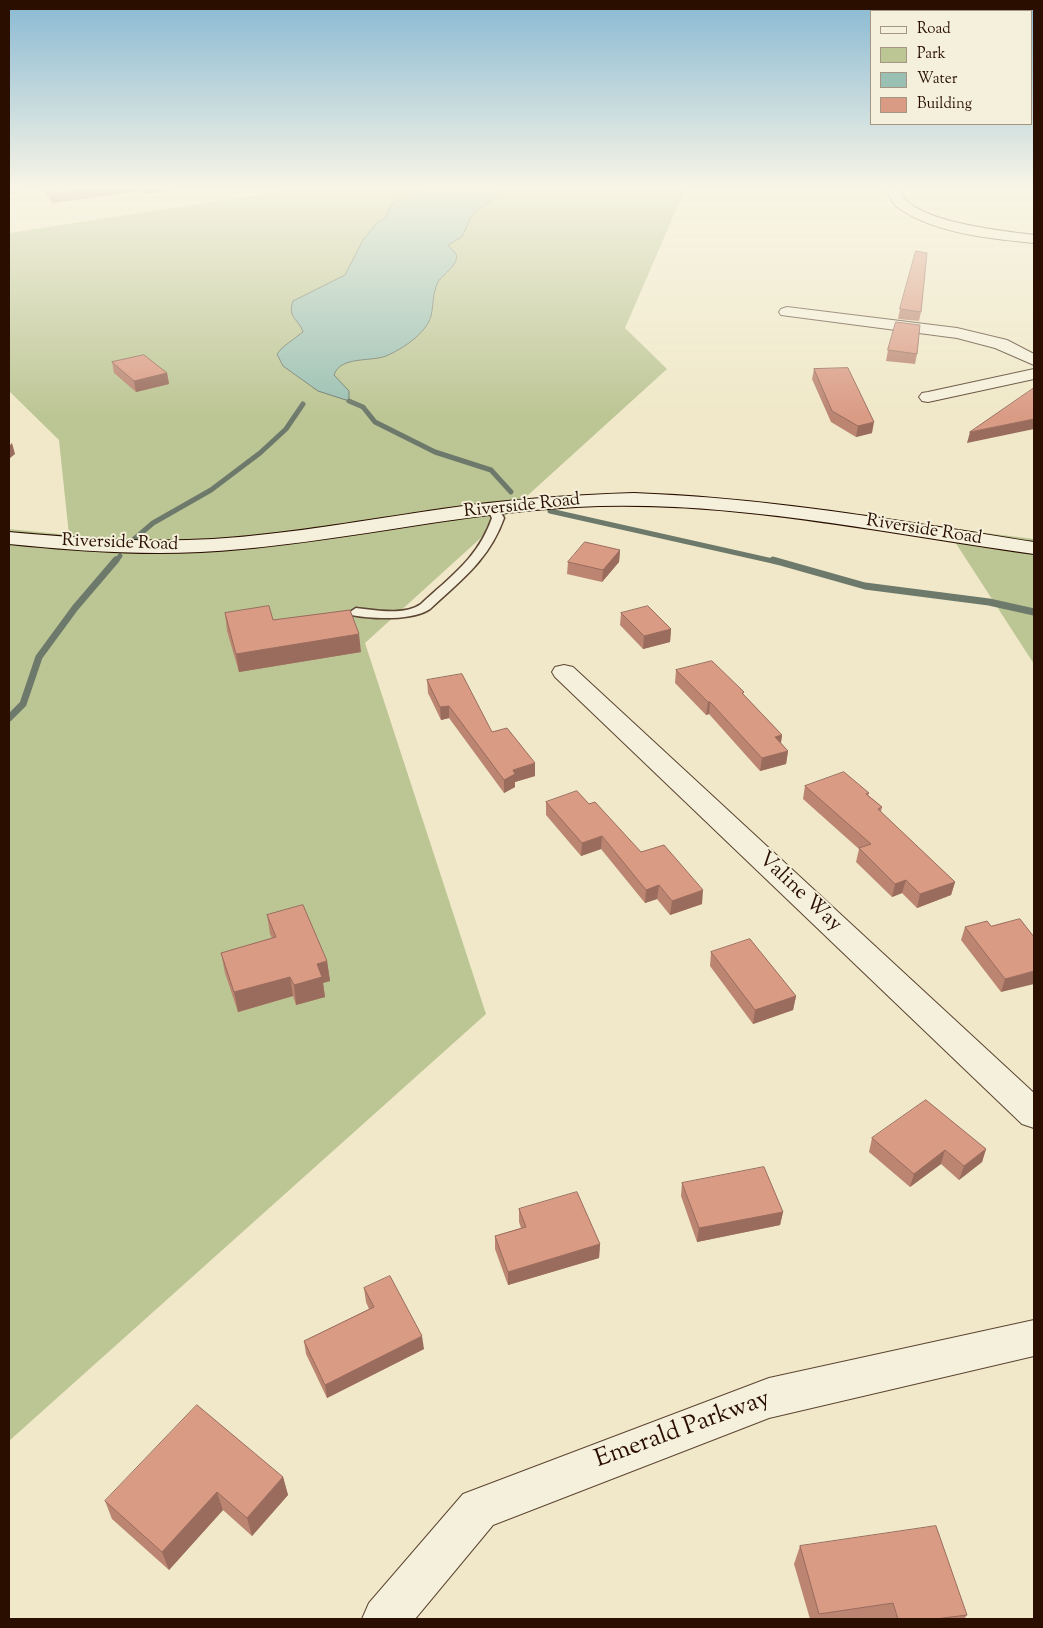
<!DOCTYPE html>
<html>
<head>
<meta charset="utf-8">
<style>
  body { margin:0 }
  #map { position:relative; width:1043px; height:1628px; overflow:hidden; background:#f0e8c8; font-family:"Sorts Mill Goudy",serif }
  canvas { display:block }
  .frame { position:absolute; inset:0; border:10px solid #2a0f00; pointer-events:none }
  .legend { position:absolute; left:870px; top:10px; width:162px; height:115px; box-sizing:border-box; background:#f5f0db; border:1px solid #a49683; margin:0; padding:6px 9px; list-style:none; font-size:15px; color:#2a0f00 }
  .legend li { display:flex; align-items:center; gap:10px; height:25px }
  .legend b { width:25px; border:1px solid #a49683 }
</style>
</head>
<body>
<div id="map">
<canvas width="1043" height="1628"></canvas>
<div class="frame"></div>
<ul class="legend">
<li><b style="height:6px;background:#f5f0db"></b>Road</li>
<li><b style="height:14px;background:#bcc594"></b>Park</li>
<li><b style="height:14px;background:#9ac0b3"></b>Water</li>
<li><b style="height:14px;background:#da9b85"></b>Building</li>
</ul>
</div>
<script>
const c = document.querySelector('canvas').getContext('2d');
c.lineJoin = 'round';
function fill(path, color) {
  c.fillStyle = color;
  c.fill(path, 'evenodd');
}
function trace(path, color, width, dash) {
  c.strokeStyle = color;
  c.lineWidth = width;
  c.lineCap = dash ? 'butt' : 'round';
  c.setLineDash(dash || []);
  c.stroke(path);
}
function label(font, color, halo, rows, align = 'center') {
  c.font = font + ' "Sorts Mill Goudy",serif';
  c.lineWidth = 4;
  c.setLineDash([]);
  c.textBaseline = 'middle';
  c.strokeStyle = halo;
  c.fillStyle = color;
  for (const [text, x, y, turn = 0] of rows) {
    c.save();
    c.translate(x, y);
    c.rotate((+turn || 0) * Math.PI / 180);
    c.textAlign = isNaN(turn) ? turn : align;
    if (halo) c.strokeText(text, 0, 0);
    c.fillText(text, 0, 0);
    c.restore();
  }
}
fill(new Path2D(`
  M296 189H685L625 328 667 369 365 643 486 1014 9 1441V529L69 535 59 440 9 391V233Z
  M946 528 1034 539V664Z`), '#bcc594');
const water = new Path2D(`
  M423 189H492L505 192 476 211 471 217 462 237 448 245C450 248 455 252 456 254 460 264 442 275 438 282 432 295 434 303 431 316 426 334 402 349 386 356 370 362 340 356 334 375L349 391V401L318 391 283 366 277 354 283 347 303 332C299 319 287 318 293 301L345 275 363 240 378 222 386 218 389 209 393 203Z`);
fill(water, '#9ac0b3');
trace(water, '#6d796b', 1);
trace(new Path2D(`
  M349 401 363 407 375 422 435 452 491 470 511 492
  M550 511 777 562
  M132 541 153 523 211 490 260 453 286 429 303 404
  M115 562 120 556`), '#6d796b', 5);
trace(new Path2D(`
  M773 560 865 586 989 602 1034 612
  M9 718 23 704 39 657 75 608 116 560`), '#6d796b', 7);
const lane = new Path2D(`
  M492 504 496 505 504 518C489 560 461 580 430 609 413 621 371 619 352 615L350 612 356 608C375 610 404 616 421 604 451 576 478 558 492 518L486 507Z`);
const street = new Path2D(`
  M9 189H19L17 192 9 193Z
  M886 189H899C901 192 903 196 905 199 926 223 1003 231 1034 235V243C993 239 930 233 896 206 892 202 889 194 886 189Z
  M787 307 957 328 1007 340 1034 354V365L995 348 957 338 781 315 779 312 781 309Z
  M1034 369V379L928 402 922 401 919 397 922 393 928 392Z
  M564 665 573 667 1034 1093V1128L1022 1124 555 677 552 672 555 667Z
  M1034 1320V1356L769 1418 493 1525 415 1619H362L369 1603 463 1494 769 1378Z`);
const secondary = new Path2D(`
  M634 493C769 498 901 521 1034 542V554C882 533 731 499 576 507 464 513 354 539 242 549 164 557 86 552 9 544V532C77 538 145 543 213 539 292 534 371 519 449 508 511 499 572 495 634 493Z`);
trace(lane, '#5c4532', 3);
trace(street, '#5c4532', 2);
trace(secondary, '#2a0f00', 2);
fill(lane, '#f5f0db');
fill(street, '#f5f0db');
fill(secondary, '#f5f0db');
fill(new Path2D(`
  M42 189H180L144 194 141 191 52 203Z
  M900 309 921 312 919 321 898 319Z
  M888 350 917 354 915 364 886 361Z
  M112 362 167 373 169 384 136 392 114 373Z
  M814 369 872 433 856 437 831 422 812 379Z
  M620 550 619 562 602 582 567 574 568 562Z
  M225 613 273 620 361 652 239 672 227 631Z
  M621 613 671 629 670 642 643 649 620 625Z
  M676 670 744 692 743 694 782 735 781 743 788 751 786 764 760 771 709 714 706 715 675 683Z
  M427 680 492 732 535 763V776L515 782V787L504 793 449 718 441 720 428 693Z
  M805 786 869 793 868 795 882 807 881 812 955 882 951 895 917 908 902 893 892 897 856 862 859 849 803 799Z
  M546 802 589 804 641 852 702 904 670 915 657 899 645 903 601 849 581 856 546 815Z
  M267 915 327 961 330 981 323 983 325 997 296 1005 293 996 238 1012 225 973 221 953 272 938 270 934Z
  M991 926 1034 937 1001 992 961 940 965 927Z
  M711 952 796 996 793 1010 753 1024 710 966Z
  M872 1138 986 1149 982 1162 959 1180 941 1164 910 1187 869 1152Z
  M682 1183 783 1212 780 1225 697 1242 681 1196Z
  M519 1209 600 1244 599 1258 508 1285 495 1249V1236L521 1228 519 1222Z
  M364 1288 424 1349 327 1398 306 1354 304 1341 369 1309 366 1302Z
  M283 1477 288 1495 252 1536 223 1510 169 1570 112 1519 105 1501Z
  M800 1546 967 1615 964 1619H810L794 1564Z`), '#bb8572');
fill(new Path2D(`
  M95 189H141V191L52 203 51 195Z
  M143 189H180L144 194Z
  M167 373 169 384 136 392 134 381Z
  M1034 419V429L967 443 970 432Z
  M874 422 872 433 856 437 858 426Z
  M12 443 15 454 9 459V446Z
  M620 550 619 562 602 582 603 570Z
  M671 629 670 642 643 649 644 636Z
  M359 634 361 652 239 672 236 654Z
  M708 702H710L709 714 706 715Z
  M449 706V718L441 720 440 707Z
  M782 735 780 748 775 737Z
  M788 751 786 764 760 771 762 758Z
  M535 763V776L515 782V787L504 793V780L513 770Z
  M602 836 601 849 581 856 582 843Z
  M906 880 902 893 892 897 895 884Z
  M955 882 951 895 917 908 920 894Z
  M659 885 657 899 645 903 646 890Z
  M703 890 702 904 670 915 672 901Z
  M327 961 330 981 323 983 325 997 296 1005 294 985 317 964Z
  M1034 971V984L1001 992 1005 979Z
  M290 977 293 996 238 1012 234 992Z
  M796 996 793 1010 753 1024 755 1010Z
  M986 1149 982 1162 959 1180 964 1166Z
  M945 1150 941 1164 910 1187 914 1174Z
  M783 1212 780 1225 697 1242 699 1228Z
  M600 1244 599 1258 508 1285V1272Z
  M422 1336 424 1349 327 1398 325 1385Z
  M283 1477 288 1495 252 1536 247 1518Z
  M217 1492 223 1510 169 1570 162 1552Z`), '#996c5d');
const building = new Path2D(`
  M46 189H95L51 195Z
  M916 251 927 253 921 312 900 309Z
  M896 322 920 325 917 354 888 350Z
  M144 355 167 373 134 381 112 362Z
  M848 368 874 422 858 426 832 411 814 369Z
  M1034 388V419L970 432Z
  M585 542 620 550 603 570 568 562Z
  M269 606 273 620 350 610 359 634 236 654 225 613Z
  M648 606 671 629 644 636 621 613Z
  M712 661 744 692 742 693 782 735 775 737 788 751 762 758 710 702H708L676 670Z
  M462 674 492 732 507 728 535 763 513 770 515 774 504 780 449 706 440 707 427 680Z
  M844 772 869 793 866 794 882 807 878 809 955 882 920 894 906 880 895 884 859 848 871 844 805 786Z
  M577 791 589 804 595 802 641 852 664 845 703 890 672 901 659 885 646 890 602 836 582 843 546 802Z
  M303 905 327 961 317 964 322 977 294 985 290 977 234 992 221 953 276 937 267 915Z
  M1020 919 1034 937V971L1005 979 965 927 987 921 991 926Z
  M750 939 796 996 755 1010 711 952Z
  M926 1100 986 1149 964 1166 945 1150 914 1174 872 1138Z
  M764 1167 783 1212 699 1228 682 1183Z
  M577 1192 600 1244 508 1272 495 1236 526 1227 519 1209Z
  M390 1276 422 1336 325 1385 304 1341 374 1307 364 1288Z
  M197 1405 283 1477 247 1518 217 1492 162 1552 105 1501Z
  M936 1526 967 1615 935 1619H898L893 1603 819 1614 800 1546Z`);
fill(building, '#da9b85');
trace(building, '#996c5d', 1);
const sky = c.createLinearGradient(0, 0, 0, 417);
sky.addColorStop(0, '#89b9d3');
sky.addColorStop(0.45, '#f8f5e6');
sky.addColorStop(1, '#f8f5e600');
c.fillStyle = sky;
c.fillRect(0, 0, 1043, 417);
label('18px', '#2a0f00', '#f5f0db', [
  ["Riverside Road",522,507,-6],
  ["Riverside Road",924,531,9],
  ["Riverside Road",120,544,2]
]);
label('21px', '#2a0f00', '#f5f0db', [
  ["Valine Way",799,893,43]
]);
label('25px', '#2a0f00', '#f5f0db', [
  ["Emerald Parkway",683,1431,-20]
]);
</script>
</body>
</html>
